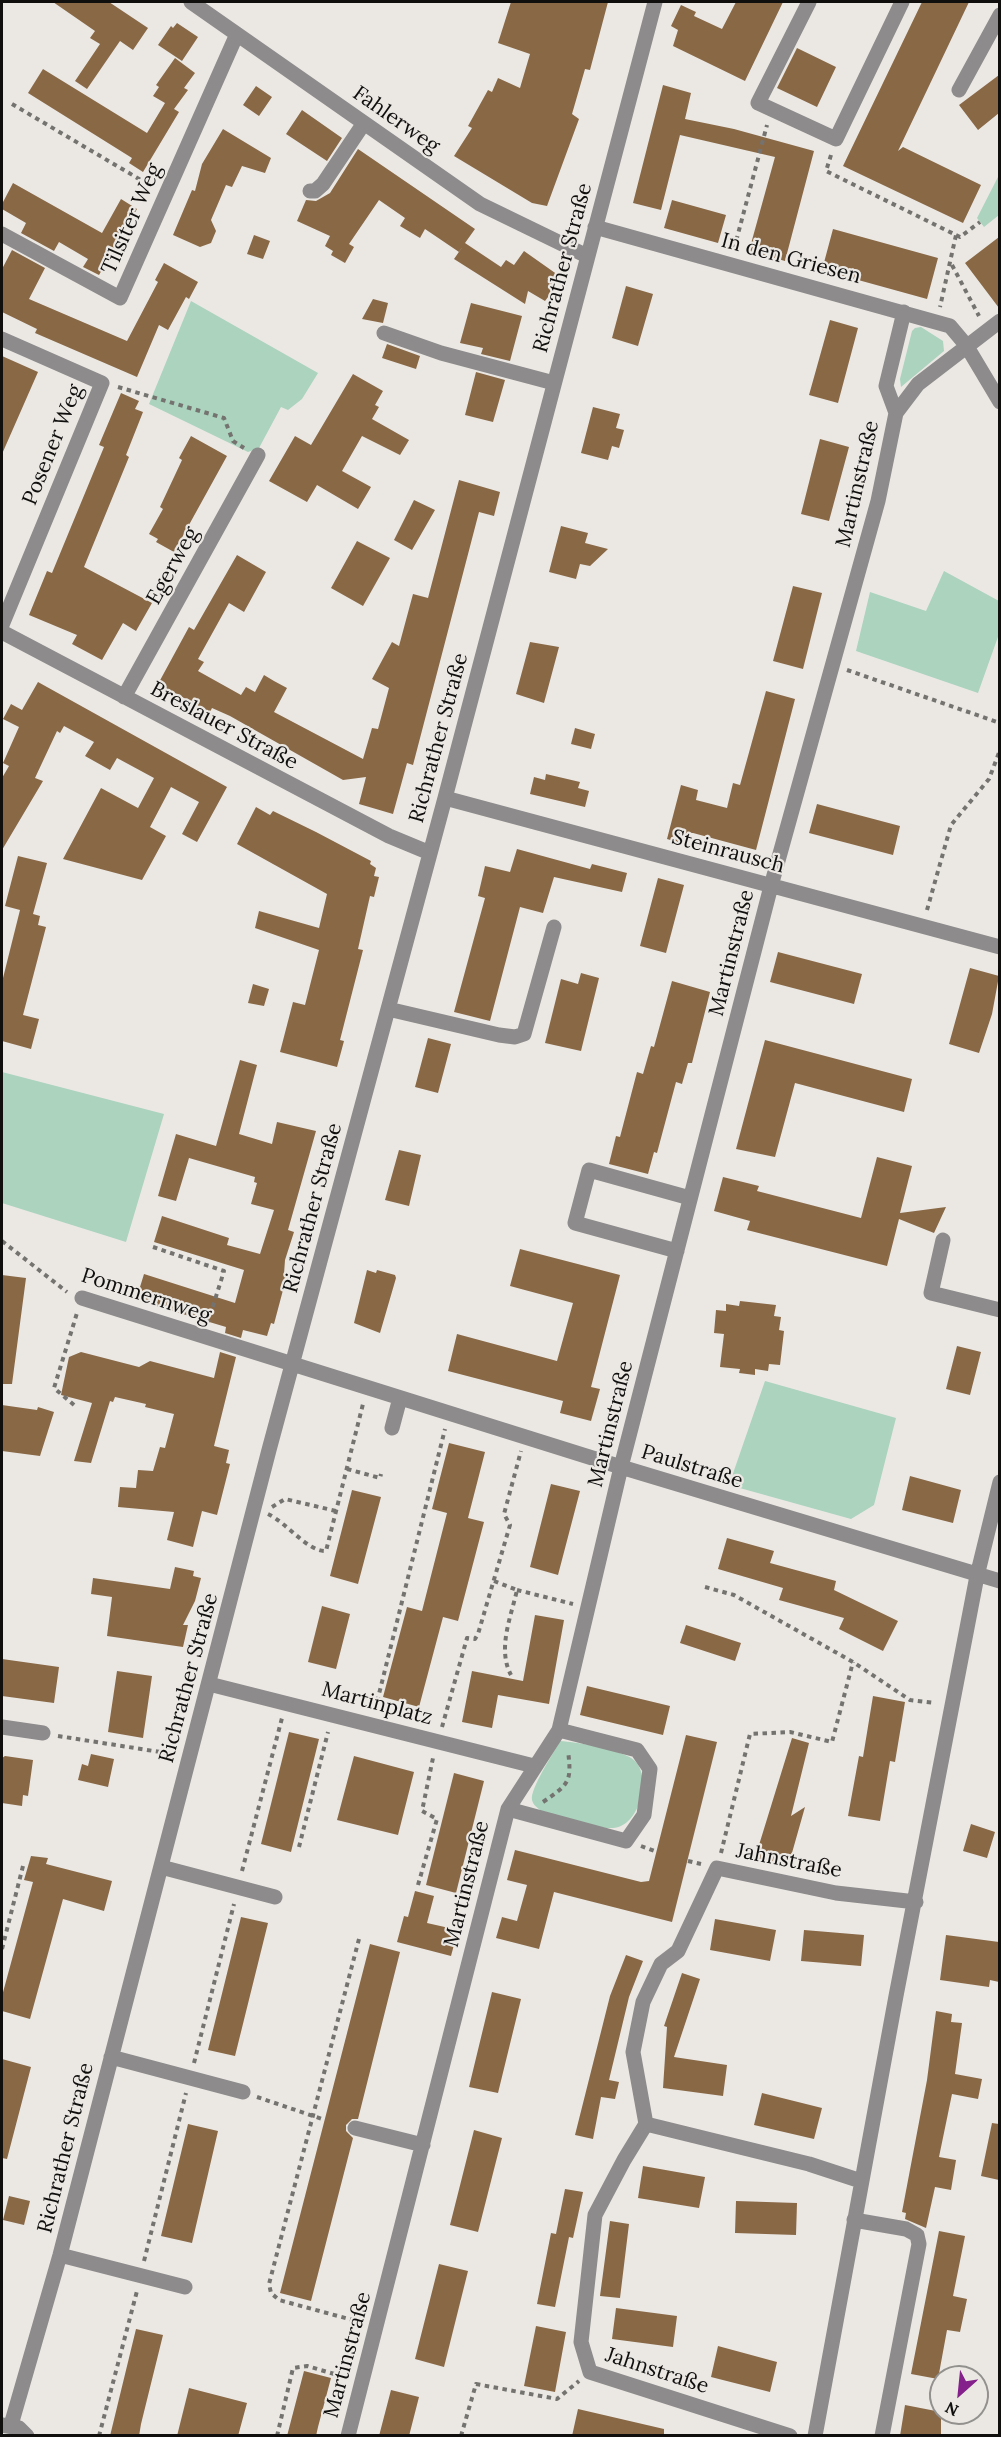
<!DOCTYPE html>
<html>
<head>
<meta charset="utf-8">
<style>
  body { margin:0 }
  #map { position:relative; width:1001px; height:2437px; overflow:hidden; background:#ebe8e4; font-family:Lora,serif }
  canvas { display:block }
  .frame { position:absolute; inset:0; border:3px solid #100f0e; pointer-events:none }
  .north { position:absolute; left:929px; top:2365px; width:60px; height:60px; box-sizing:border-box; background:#ebe8e4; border:2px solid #93918e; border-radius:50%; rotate:207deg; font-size:16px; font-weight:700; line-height:24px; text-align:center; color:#100f0e }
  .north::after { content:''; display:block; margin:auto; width:21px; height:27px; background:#84218b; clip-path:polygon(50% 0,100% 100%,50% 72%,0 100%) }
</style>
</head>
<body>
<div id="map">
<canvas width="1001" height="2437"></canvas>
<div class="frame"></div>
<div class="north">N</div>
</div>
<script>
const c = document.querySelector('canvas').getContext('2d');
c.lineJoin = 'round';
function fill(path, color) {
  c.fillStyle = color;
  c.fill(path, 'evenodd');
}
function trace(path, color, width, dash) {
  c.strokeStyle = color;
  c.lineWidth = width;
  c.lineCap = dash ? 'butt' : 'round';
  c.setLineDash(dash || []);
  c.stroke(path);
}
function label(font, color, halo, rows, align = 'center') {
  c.font = font + ' Lora,serif';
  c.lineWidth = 4.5;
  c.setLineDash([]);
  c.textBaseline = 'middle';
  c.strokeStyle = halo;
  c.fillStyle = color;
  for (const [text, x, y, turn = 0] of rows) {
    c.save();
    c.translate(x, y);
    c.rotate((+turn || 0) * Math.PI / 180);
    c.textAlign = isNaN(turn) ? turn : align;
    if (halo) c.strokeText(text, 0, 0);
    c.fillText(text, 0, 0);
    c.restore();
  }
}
fill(new Path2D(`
  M999 175V215L984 227 977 218Z
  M191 301 318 373 302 399 288 410 281 407 259 448 248 452 149 404Z
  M921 327 943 341 944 351 901 387 900 379 912 331 915 328Z
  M944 571 999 601V634L978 693 856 651 870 592 926 611Z
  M2 1072 164 1114 126 1242 2 1203Z
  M765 1381 896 1418 874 1505 851 1519 729 1485Z
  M560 1741C576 1742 625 1750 635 1761 652 1778 639 1827 613 1828 593 1829 561 1817 541 1811 538 1808 533 1805 532 1800 530 1788 554 1753 560 1741Z`), '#abd3be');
fill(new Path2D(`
  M53 2H109L148 28 133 50 120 41 87 89 75 81 100 44 90 38 95 31Z
  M511 2H608L590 70 585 69 572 114 579 119 547 206 532 203 454 156 472 128 468 126 488 90 492 92 498 78 520 88 530 54 498 43Z
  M736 2H783L745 81 673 46 678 30 671 26 681 5 696 12 694 16 722 29Z
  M922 2H969L898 151 903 147 981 185 963 223 843 166Z
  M177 23 198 37 182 61 158 45 171 26 173 28Z
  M797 48 836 67 817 107 777 88Z
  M175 58 195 73 184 88 188 90 174 109 179 112 143 172 129 163 132 158 28 93 43 69 147 133 165 103 153 96 159 87 156 85Z
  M999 75V113L978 130 959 105Z
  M663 85 691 93 685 119 734 129 814 151 785 261 749 251 775 157 680 135 661 210 633 203Z
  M256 86 272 97 259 116 243 105Z
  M302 110 342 138 327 161 286 134Z
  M223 129 271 158 265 173 242 166 232 187 226 185 211 220 216 231 211 243 200 247 173 235 192 190 195 191 202 164Z
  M358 149 475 229 465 243 501 267 506 260 514 265 524 251 558 275 554 289 545 301 528 291 525 304 454 259 463 246 459 252 425 229 420 238 400 226 405 218 379 200 349 244 354 247 345 263 331 255 333 251 325 246 330 236 297 221 306 200 316 201 330 193Z
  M13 183 102 233 121 199 137 209 99 275 83 267 88 259 59 242 54 251 21 233 26 223 2 209V204Z
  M672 200 726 215 718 243 664 228Z
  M833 229 938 258 927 299 822 270Z
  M254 235 270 241 263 259 247 254Z
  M999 237V308L965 263Z
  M12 250 45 268 29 299 127 341 158 282 155 280 164 263 198 282 189 299 186 297 168 330 159 325 137 377 35 333 37 329 2 312V269Z
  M626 286 653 294 638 346 612 338Z
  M373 299 388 303 383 323 362 319Z
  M471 303 522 316 510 361 481 354 483 348 460 343Z
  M830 320 858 328 838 403 809 395Z
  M387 344 420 356 416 369 382 358Z
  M2 356 38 372 2 454Z
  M476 372 505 380 493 422 465 415Z
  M353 374 383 391 375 405 379 407 372 419 409 440 400 455 362 436 342 471 371 487 358 509 317 485 307 502 269 481 295 436 311 445Z
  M121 393 139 401 135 409 143 412 126 455 129 457 84 567 152 603 136 631 123 623 102 660 72 644 77 635 29 615 47 571 52 573 104 447 99 445Z
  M593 407 620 414 616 428 624 430 619 448 612 446 608 460 581 453Z
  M191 436 227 456 174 552 156 542 158 539 149 534 163 509 160 507 182 460 179 458Z
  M820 439 849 447 829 521 801 514Z
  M459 480 500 492 494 516 479 512 413 765 407 763 393 814 359 804 366 777 343 780 230 716 212 708 210 712 158 684 189 627 194 630 237 555 266 572 244 612 229 603 198 659 204 662 198 671 241 695 246 687 255 692 264 675 274 681 287 688 274 712 363 759 372 728 378 729 389 688 372 679 392 642 399 646 413 594 428 598Z
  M414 500 435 510 412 550 394 540Z
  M561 526 588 533 585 543 608 549 590 566 580 564 576 579 549 572Z
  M357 541 390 558 363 606 331 588Z
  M793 586 822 593 803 669 773 661Z
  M530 642 559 647 544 703 516 694Z
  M38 682 227 787 197 842 182 834 199 802 171 787 150 827 166 836 142 880 63 859 101 788 138 808 154 778 117 758 110 770 85 756 94 742 64 726 60 733 57 731 35 778 43 781 2 850V778L9 766 3 763 19 727 3 719 11 704 22 710Z
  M766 691 795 699 756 850 693 833H687L684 844 667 839 681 785 698 790 696 800 727 808 733 783 740 785Z
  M575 728 595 734 591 749 571 744Z
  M546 774 580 782 578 788 589 791 585 807 530 794 534 777 545 780Z
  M817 804 900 826 893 855 809 833Z
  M256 807 270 815 273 811 316 832 371 861 370 864 376 868 374 876 379 877 374 897 370 896 358 949 363 950 340 1040 344 1041 337 1067 280 1052 293 1002 305 1005 319 950 255 928 259 911 319 928 327 894 237 844Z
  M517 849 590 869 592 864 627 873 622 892 554 877 543 913 520 907 490 1021 454 1012 485 898 478 896 485 866 510 872Z
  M18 856 47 863 33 914 40 916 38 925 46 927 23 1015 39 1019 31 1049 2 1041V982L20 910 5 906Z
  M658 878 684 885 666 953 640 946Z
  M778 952 862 974 854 1004 770 982Z
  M970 968 999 976 992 1014 979 1053 949 1044Z
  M581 973 599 978 581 1051 545 1043 561 979 578 984Z
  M672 981 710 992 692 1063H688L682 1084 676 1082 657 1153 654 1152 648 1174 609 1164 616 1136 620 1137 637 1072 643 1074 651 1046 654 1047Z
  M253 984 269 989 264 1006 248 1003Z
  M428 1038 451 1044 438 1093 415 1087Z
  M765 1040 912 1079 904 1112 795 1083 775 1157 736 1149Z
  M240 1060 257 1065 239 1134 272 1144 277 1122 316 1131 288 1230 294 1232 285 1260 284 1274 287 1275 274 1324 271 1323 267 1336 243 1330 241 1338 225 1333 226 1327 136 1300 144 1274 235 1303 244 1270 154 1242 162 1216 229 1238 227 1245 260 1254 274 1210 251 1204 257 1183 254 1182 255 1177 189 1158 176 1201 158 1196 176 1134 216 1146Z
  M399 1150 421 1155 409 1206 385 1200Z
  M877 1157 912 1166 900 1213 946 1207 934 1233 899 1219 887 1266 747 1230 750 1221 714 1211 723 1177 759 1186 757 1191 861 1218Z
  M520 1249 620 1275 591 1387 600 1389 591 1421 560 1413 563 1401 448 1371 457 1334 557 1361 573 1303 510 1286Z
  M367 1270 376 1273 377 1270 395 1275 396 1278 380 1333 354 1323Z
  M2 1275 26 1278 12 1384H2Z
  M740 1301 776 1305 774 1316 781 1317 779 1330 784 1331 780 1365 769 1364 768 1371 755 1369V1375L739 1373 740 1369 720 1367 724 1334 714 1333 716 1310 726 1311V1304L739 1306Z
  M957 1346 981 1352 970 1395 946 1389Z
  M81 1352 139 1367 150 1361 214 1378 220 1352 236 1357 214 1446 229 1450 226 1463 230 1464 217 1515 202 1511 193 1547 167 1540 174 1512 118 1507 120 1487 136 1488 138 1470 153 1471 160 1447 165 1448 174 1414 145 1407 146 1404 115 1397 113 1402 110 1401 91 1463 74 1461 92 1403 61 1395 69 1357Z
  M2 1405 37 1410 38 1407 54 1412 40 1456 2 1451Z
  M449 1443 485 1452 468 1518 484 1522 458 1621 443 1617 419 1707 383 1697 407 1607 422 1611 447 1513 432 1509Z
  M910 1476 961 1490 953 1523 902 1510Z
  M551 1484 580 1491 558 1575 530 1567Z
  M352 1490 381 1497 358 1584 330 1576Z
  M727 1538 774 1551 770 1563 836 1581 834 1590 898 1621 883 1651 839 1629 844 1618 779 1600 783 1588 718 1569Z
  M175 1567 194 1571 193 1576 201 1578 195 1601 183 1625H188L183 1647 107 1636 112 1597 91 1594 93 1578 170 1589Z
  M322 1606 350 1614 336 1669 308 1662Z
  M535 1615 564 1620 549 1704 498 1695 492 1728 462 1722 472 1671 523 1681Z
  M686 1625 741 1643 735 1661 680 1643Z
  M2 1659 59 1667 54 1703 2 1696Z
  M117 1671 152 1676 143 1738 108 1732Z
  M587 1686 670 1706 663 1735 580 1715Z
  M873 1696 905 1702 895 1762 890 1761 880 1821 848 1816 859 1756 863 1757Z
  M289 1732 319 1739 291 1852 261 1844Z
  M686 1735 717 1742 672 1922 554 1892 539 1949 496 1938 502 1917 517 1921 527 1885 507 1880 515 1850 641 1882 649 1881Z
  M792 1738 809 1743 791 1816 805 1807 788 1867 755 1858Z
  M91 1754 114 1759 108 1787 78 1780 82 1764 88 1766Z
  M5 1756 33 1760 28 1796 23 1795 22 1806 2 1803V1758Z
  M354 1756 414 1772 398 1835 337 1820Z
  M454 1773 484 1781 456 1893 426 1885Z
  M971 1824 995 1832 987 1858 963 1851Z
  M31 1856 48 1858 46 1864 112 1881 104 1911 63 1899 30 2019 2 2011V1996L33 1882 24 1880Z
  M415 1891 434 1896 427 1923 458 1930 451 1956 397 1942 404 1916 408 1917Z
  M241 1917 268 1923 235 2056 208 2050Z
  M715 1919 776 1930 770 1961 710 1950Z
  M804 1930 864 1935 861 1966 801 1961Z
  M946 1935 999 1942V1982L990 1980 989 1987 940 1980Z
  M370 1944 400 1952 358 2119H352L346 2125V2131L353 2138 311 2301 280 2293Z
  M626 1955 643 1961 629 1997 609 2080 619 2082 615 2099 601 2097 593 2139 575 2135 610 1996Z
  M682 1973 700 1979 674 2057 727 2065 723 2096 663 2088 667 2027 664 2026Z
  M492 1992 521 1999 498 2093 469 2087Z
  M936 2011 952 2014 951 2022 962 2023 955 2074 982 2079 978 2099 952 2094 939 2157 956 2160 951 2190 935 2187 926 2228 905 2219 906 2213 902 2212 927 2080Z
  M2 2059 31 2067 7 2159 2 2158Z
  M762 2093 822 2108 814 2139 754 2125Z
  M992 2123 999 2124V2180L981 2176Z
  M188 2124 218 2131 192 2243 161 2236Z
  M474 2130 502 2138 478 2232 450 2225Z
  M643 2166 705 2177 699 2208 638 2198Z
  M565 2189 583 2192 573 2238 569 2237 555 2307 537 2304 551 2233 556 2234Z
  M9 2196 30 2201 24 2225 3 2220Z
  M736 2201 797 2203 796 2235 735 2233Z
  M610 2221 629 2224 620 2298 600 2296Z
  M939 2231 965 2236 953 2296 967 2299 960 2332 947 2330 938 2379 911 2374Z
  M439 2264 468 2271 444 2367 415 2359Z
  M616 2308 677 2316 673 2347 612 2339Z
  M536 2326 566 2332 555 2392 524 2386Z
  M136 2329 163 2335 141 2424 139 2436H110Z
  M718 2346 777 2362 770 2392 711 2377Z
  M304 2371 331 2378 318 2427 316 2436H287Z
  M189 2388 247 2403 238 2436H177Z
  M391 2390 419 2397 409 2436H379Z
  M905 2405 941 2412V2436H900Z
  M578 2409 664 2429V2436H572Z`), '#896846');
trace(new Path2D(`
  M12 104 151 186
  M831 155 826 171 956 235 940 307
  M956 235 960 237 980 222
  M734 249 767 125
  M952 265 979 316
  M118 387 224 418 233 441 244 448
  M847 670 1000 723
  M927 910 951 825 989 779 1000 750
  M2 1241 67 1292
  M153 1247 224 1271 208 1322
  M74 1405 54 1388 77 1313
  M347 1469 380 1478 381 1474
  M272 1507 285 1499 336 1511
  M268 1514C287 1523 308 1552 326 1551L363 1404
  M494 1581 517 1590C511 1617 497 1649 511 1675
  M705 1587 734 1595 853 1662 910 1700 935 1703
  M517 1590 573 1604
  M375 1710 445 1429
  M442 1727 467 1638 475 1639 478 1634 510 1525 504 1514 521 1451
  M58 1736 173 1754
  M543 1802C569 1784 572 1782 568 1751
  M641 1846 657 1852
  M299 1847 328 1732
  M721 1853 750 1734 790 1732 832 1742 853 1662
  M688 1861 701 1864
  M242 1871 282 1718
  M418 1885 437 1819 422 1811 433 1758
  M359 1939 269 2284 271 2293 279 2300 360 2322
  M2 1949 23 1866
  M194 2063 234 1904
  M257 2097 325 2120
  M144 2261 186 2093
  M99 2436 137 2291
  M277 2436 293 2368 307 2366 348 2378
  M461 2436 476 2384 557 2399 579 2381`), '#747370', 4, [4.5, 4.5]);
trace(new Path2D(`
  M191 2 480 204 587 256
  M809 2 758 103 836 139 902 2
  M959 90 1000 15
  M310 191H315L323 184 364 123
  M595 227 950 326 966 345 1000 402
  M2 234 120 298 237 34
  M384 333 441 353 554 383
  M2 339 102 383 2 625
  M896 413 918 384 1000 321
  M2 632 389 836 430 853
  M124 697 258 455
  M445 798 1000 947
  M388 1009 499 1035 515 1037 524 1034 554 927
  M943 1240 931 1293 1000 1310
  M677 1251 575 1223 589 1170 690 1198
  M82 1298 621 1467 1000 1581
  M392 1428 400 1398
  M209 1684 534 1766
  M2 1727 43 1733
  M508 1809 626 1841 644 1815 650 1769 637 1750 559 1730
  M161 1867 275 1897
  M111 2057 243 2092
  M646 2124 809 2164 861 2181
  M355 2128 423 2145
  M854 2220 906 2229 917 2235 919 2244 882 2436
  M60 2255 185 2287
  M2 2425 19 2428 27 2436
  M11 2425 60 2255 269 1450 445 798 655 2
  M348 2436 508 1809 559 1730 621 1467 771 886 878 501 896 413 886 386 904 312
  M790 2436 590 2372 581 2342 595 2215 624 2160 646 2124 633 2052 643 2002 661 1964 678 1951 717 1868 836 1893 916 1902
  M815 2436 896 1996 977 1576 1000 1482`), '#8d8b8b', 15);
label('21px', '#100f0e', '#ebe8e4', [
  ["Fahlerweg",396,120,35],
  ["Tilsiter Weg",132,219,-66],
  ["In den Griesen",791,259,15],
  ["Richrather Straße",563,268,-75],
  ["Posener Weg",53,445,-68],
  ["Martinstraße",858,484,-77],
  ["Egerweg",173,566,-61],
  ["Breslauer Straße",224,726,28],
  ["Richrather Straße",439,738,-75],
  ["Steinrausch",728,852,15],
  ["Martinstraße",732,953,-76],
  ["Richrather Straße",313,1208,-75],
  ["Pommernweg",146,1296,18],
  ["Martinstraße",611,1424,-76],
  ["Paulstraße",692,1467,17],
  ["Richrather Straße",189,1678,-75],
  ["Martinplatz",377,1704,15],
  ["Jahnstraße",789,1861,11],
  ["Martinstraße",467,1884,-76],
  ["Richrather Straße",66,2148,-76],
  ["Martinstraße",348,2355,-75],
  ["Jahnstraße",657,2371,18]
]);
</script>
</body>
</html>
